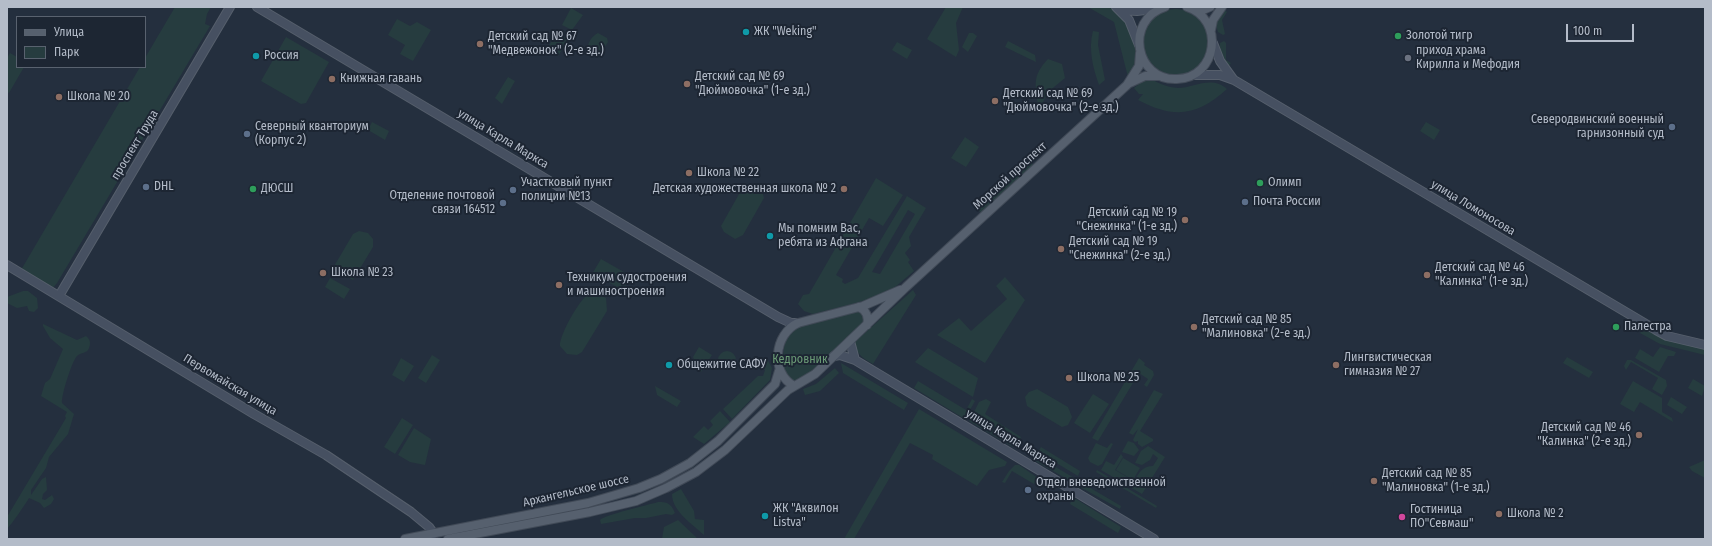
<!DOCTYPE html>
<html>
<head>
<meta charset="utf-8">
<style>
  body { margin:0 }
  #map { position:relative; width:1712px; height:546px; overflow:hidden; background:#242f3e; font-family:"Fira Sans Condensed",sans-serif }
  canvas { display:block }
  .frame { position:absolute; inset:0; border:8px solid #b4bcc9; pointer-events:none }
  .legend { position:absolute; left:16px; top:16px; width:130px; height:52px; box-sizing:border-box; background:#1d2633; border:1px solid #59626f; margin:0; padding:5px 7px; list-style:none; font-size:12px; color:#b4bcc9 }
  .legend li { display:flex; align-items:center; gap:8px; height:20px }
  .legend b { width:20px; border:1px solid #59626f }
  .scale { position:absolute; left:1566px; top:24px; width:68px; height:18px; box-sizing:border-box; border:2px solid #b4bcc9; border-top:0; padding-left:5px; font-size:12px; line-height:14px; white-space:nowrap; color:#b4bcc9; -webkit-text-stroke:3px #1d2633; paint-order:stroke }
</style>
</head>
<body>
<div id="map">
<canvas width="1712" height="546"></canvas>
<div class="frame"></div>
<ul class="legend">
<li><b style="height:5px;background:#56606e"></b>Улица</li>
<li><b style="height:11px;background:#263c3f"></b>Парк</li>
</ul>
<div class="scale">100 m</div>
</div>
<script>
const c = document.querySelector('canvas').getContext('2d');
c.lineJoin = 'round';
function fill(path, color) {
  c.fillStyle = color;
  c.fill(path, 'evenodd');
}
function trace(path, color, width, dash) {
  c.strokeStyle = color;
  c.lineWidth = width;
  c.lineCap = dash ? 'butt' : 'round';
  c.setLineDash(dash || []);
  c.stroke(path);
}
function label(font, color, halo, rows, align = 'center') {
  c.font = font + ' "Fira Sans Condensed",sans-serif';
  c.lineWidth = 4;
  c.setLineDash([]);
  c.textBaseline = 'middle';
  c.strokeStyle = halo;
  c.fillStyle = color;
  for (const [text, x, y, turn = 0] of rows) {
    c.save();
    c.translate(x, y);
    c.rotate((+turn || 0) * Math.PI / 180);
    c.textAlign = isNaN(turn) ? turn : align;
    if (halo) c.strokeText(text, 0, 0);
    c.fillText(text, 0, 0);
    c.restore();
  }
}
fill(new Path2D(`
  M175 7H211L207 14 205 24 210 26 57 283 52 289 21 270 140 67H145V58Z
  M946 7H963L956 23 959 50 956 57 927 39Z
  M1088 7C1095 7 1104 5 1110 8 1127 15 1139 40 1138 58 1137 65 1132 74 1129 81L1114 22Z
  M571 8 583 15 572 30 562 25Z
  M1143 42a33 33 0 1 1 66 0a33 33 0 1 1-66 0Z
  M1223 9 1227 12 1222 20 1225 34 1223 35 1218 32 1215 22Z
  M397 19 410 26 417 22 431 30 413 61 400 54 405 45 388 35Z
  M1093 31 1099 32 1098 45 1105 80 1099 85C1093 68 1088 49 1093 31Z
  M556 33 569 39 558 56 547 49Z
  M598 33 607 38 608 42 599 56 588 50C587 43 592 36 598 33Z
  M969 33H973L977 36 968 52 962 47Z
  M286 37 329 62 306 103 301 104 261 81Z
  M1008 41 1035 55 1036 62 1005 47Z
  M1224 41 1226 43V60L1231 63 1228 67C1223 60 1218 52 1220 43Z
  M897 42 912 50 907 59 892 50Z
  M10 53 17 57V67H24L9 93 7 92V58Z
  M1048 59 1062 64 1065 78 1048 92 1042 104 1038 107C1036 85 1031 77 1048 59Z
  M508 77 515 81 502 104 495 98Z
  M1151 79C1160 84 1167 87 1178 88 1193 88 1212 75 1227 89 1197 116 1174 119 1138 100L1143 94H1139L1134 88 1144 80Z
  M372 122 389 131 385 140 368 130Z
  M1426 122 1440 130 1434 140 1420 131Z
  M965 137 979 147 966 167 951 158Z
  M1031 158 1033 166 981 212 975 210Z
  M876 178 903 195 883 226 869 218 836 275 843 279 842 282 845 284 858 278 907 196 926 208 909 237 911 246 905 253 910 260 908 262 914 271 894 288 879 296 856 303 813 314 804 311 798 304 803 295 809 294ZM908 210 915 214 880 274 872 272Z
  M750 184 762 191 764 198 743 235 735 239 724 232 721 226 743 187Z
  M359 231 368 233 373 239V247L353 280 333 268 353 234Z
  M601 259 631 276 623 290 592 274Z
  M1005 277 1025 300 985 363 937 335 959 318 971 331 1007 299 996 286Z
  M330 278 350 289 344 299 325 287Z
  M913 290 916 295 873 364C863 358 857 355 854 343L856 341Z
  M23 291H28L37 298 38 308 34 312 29 311 27 306 17 308 7 303V297Z
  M593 291 606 298 607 311 582 352 577 355 567 354 560 346C559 335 582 294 593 291Z
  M860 310 866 320 810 375C807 376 803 379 799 380 779 384 782 351 786 340 789 334 793 330 798 326Z
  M43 324 77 340 86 336C90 339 91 343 89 348 87 354 81 352 77 356 72 361 61 396 62 403L74 414 68 434 49 457 46 468 31 490V495L42 479 46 477 47 490 43 494 42 499 45 500 52 495 54 499 51 504 44 508 40 503 29 498C27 502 9 528 7 529V517L66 418 65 416 67 412 41 396 45 383 50 379 63 349 50 338 43 326Z
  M1643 329 1661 337 1705 349V355L1660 344 1640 333Z
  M699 347 712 355 701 372 698 369 693 357Z
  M1660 347 1676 352 1674 356H1668L1659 372 1635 358 1640 349 1653 357Z
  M928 348 978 378 973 397 915 362Z
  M718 360a9 9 0 1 1 18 0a9 9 0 1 1-18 0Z
  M432 355 440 360 426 383 418 378Z
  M766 357 772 368 770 380 732 419 723 409 758 376H763L765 370 762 368Z
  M1567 357 1593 372 1589 378 1563 363Z
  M401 358 414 366 404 382 392 375Z
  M1139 358 1145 363 1144 365 1153 371 1154 375 1147 387 1144 385 1148 379 1139 373 1098 441 1092 438Z
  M1627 360H1631L1666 380 1667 386 1662 395 1652 389 1658 378 1631 362 1626 370 1624 366Z
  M841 363 908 403 904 410 843 373Z
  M835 368 839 373 820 391 805 395 803 389 816 384Z
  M1693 379 1705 386 1702 396 1688 388Z
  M918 381 966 410 972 399 975 401 965 419 914 388Z
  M1633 381 1662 398V412L1672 418 1673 422 1640 402 1634 412 1620 404Z
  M655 386 681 401 677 407 657 395Z
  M1037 389 1068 407 1072 417 1068 425 1062 427 1027 406 1025 397 1029 392Z
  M1154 390 1163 394 1140 431 1153 439V441L1142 447 1138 444V441L1135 442 1133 440 1138 429 1133 435 1129 433Z
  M1093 394 1109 404 1090 433 1074 423Z
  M1671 397 1687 407 1682 414 1667 405Z
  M986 399 991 402 985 414 1021 437 1019 442 973 414 979 402Z
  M919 409 1007 462 1005 466 989 470 977 486 932 459 933 455 910 443 854 539H844Z
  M720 411 730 422 704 444 693 437 704 426 708 430 713 425 710 421Z
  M971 417 1015 443 1013 447 969 421Z
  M402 418 413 425 395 454 384 447Z
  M414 428 431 439 425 465 410 462 398 455Z
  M1128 441 1134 443 1139 450 1134 456 1122 452Z
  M1096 443 1107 448 1111 443 1113 444 1102 464 1098 466 1090 462 1088 458Z
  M1148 446 1165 457 1142 494 1101 470 1106 461 1114 465 1121 454 1123 457 1115 470 1134 481C1139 473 1142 466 1153 466L1158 458 1153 454 1150 460 1142 465 1135 463 1141 451Z
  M1041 447 1080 471 1078 476 1038 452Z
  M1035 455 1076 479 1074 483 1032 459Z
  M1123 458 1140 468 1133 480 1116 470Z
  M1705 460V478L1692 471 1689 467Z
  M1015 465H1019L1038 478 1034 484 1012 471 1005 483 1002 482 1009 471Z
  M1097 470 1157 506 1156 508 1096 472Z
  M1082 483 1121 506 1120 509 1080 487Z
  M681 489 694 511 695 519 704 520V535C692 524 672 511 672 494Z
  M1072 499H1076L1121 527 1118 533 1070 504Z
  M658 502C667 502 671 503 675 513L672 515 666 514 646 518H635L601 524 600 520C604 515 648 505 658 502Z
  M678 520 696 537 697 539H662L664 527Z`), '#263c3f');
const secondary = new Path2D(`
  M257 7 778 317 791 323H798
  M1116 7 1129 20 1139 45
  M1120 10 1137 11 1161 8
  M1213 43 1220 61 1233 79
  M1194 75H1220L1234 80 1656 330 1667 336 1705 345
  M7 265 254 414 326 455 411 512 429 527 434 534
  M59 296 230 7
  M850 341 855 360
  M834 356 840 355 855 360 1154 539`);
const primary = new Path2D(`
  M1165 7C1124 20 1135 81 1177 79 1218 78 1225 19 1187 7
  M1194 9 1203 10 1210 7
  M1211 30 1213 20 1222 7
  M1130 83 1145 76H1160
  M859 307C866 310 869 317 867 325
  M794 386C770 373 774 334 798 323L863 306 900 290
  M405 539 588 503 639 488 661 479 690 463 718 441 775 384 779 371
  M448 539 590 512 636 501 666 488 696 472 725 450 788 390 815 374 906 287 1127 85 1139 66 1140 53`);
trace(secondary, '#565f6c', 10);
trace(primary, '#414a57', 10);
trace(secondary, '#465061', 8);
trace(primary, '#56606e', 8);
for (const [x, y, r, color] of [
  [746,32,4,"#0f9aa8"],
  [1398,36,4,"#2e9e5b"],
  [480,44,4,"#8d6e63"],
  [256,56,4,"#0f9aa8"],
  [1408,58,4,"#6b7280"],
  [332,79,4,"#8d6e63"],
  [687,84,4,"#8d6e63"],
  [59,97,4,"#8d6e63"],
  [995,101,4,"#8d6e63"],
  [1672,127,4,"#5c6f8a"],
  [247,134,4,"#5c6f8a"],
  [689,173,4,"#8d6e63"],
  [1260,183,4,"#2e9e5b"],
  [146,187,4,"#5c6f8a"],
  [253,189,4,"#2e9e5b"],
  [844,189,4,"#8d6e63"],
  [513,190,4,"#5c6f8a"],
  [1245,202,4,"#5c6f8a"],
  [503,203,4,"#5c6f8a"],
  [1185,220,4,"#8d6e63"],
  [770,236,4,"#0f9aa8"],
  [1061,249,4,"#8d6e63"],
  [323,273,4,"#8d6e63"],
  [1427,275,4,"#8d6e63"],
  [559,285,4,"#8d6e63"],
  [1194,327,4,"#8d6e63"],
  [1616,327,4,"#2e9e5b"],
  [669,365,4,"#0f9aa8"],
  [1336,365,4,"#8d6e63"],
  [1069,378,4,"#8d6e63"],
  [1639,435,4,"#8d6e63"],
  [1374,481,4,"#8d6e63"],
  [1028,490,4,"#5c6f8a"],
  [1499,514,4,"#8d6e63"],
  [765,516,4,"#0f9aa8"],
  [1402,517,4,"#d1479c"]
]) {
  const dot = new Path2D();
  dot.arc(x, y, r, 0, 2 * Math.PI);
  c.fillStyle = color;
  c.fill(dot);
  trace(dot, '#1d2633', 1.5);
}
label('12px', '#b4bcc9', '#1d2633', [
  ["ЖК \"Weking\"",754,32],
  ["Золотой тигр",1406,36],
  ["Детский сад № 67",488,37],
  ["\"Медвежонок\" (2-е зд.)",488,51],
  ["приход храма",1416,51],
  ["Кирилла и Мефодия",1416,65],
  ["Россия",264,56],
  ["Детский сад № 69",695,77],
  ["\"Дюймовочка\" (1-е зд.)",695,91],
  ["Книжная гавань",340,79],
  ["Детский сад № 69",1003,94],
  ["\"Дюймовочка\" (2-е зд.)",1003,108],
  ["Школа № 20",67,97],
  ["Северодвинский военный",1664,120,"right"],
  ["гарнизонный суд",1664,134,"right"],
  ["Северный кванториум",255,127],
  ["(Корпус 2)",255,141],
  ["Школа № 22",697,173],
  ["Участковый пункт",521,183],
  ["полиции №13",521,197],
  ["Олимп",1268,183],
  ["DHL",154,187],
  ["ДЮСШ",261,189],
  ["Детская художественная школа № 2",836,189,"right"],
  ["Отделение почтовой",495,196,"right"],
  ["связи 164512",495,210,"right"],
  ["Почта России",1253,202],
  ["Детский сад № 19",1177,213,"right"],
  ["\"Снежинка\" (1-е зд.)",1177,227,"right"],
  ["Мы помним Вас,",778,229],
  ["ребята из Афгана",778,243],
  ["Детский сад № 19",1069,242],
  ["\"Снежинка\" (2-е зд.)",1069,256],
  ["Детский сад № 46",1435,268],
  ["\"Калинка\" (1-е зд.)",1435,282],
  ["Школа № 23",331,273],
  ["Техникум судостроения",567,278],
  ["и машиностроения",567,292],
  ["Детский сад № 85",1202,320],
  ["\"Малиновка\" (2-е зд.)",1202,334],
  ["Палестра",1624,327],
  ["Лингвистическая",1344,358],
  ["гимназия № 27",1344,372],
  ["Общежитие САФУ",677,365],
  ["Школа № 25",1077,378],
  ["Детский сад № 46",1631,428,"right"],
  ["\"Калинка\" (2-е зд.)",1631,442,"right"],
  ["Детский сад № 85",1382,474],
  ["\"Малиновка\" (1-е зд.)",1382,488],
  ["Отдел вневедомственной",1036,483],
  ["охраны",1036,497],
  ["ЖК \"Аквилон",773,509],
  ["Listva\"",773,523],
  ["Гостиница",1410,510],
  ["ПО\"Севмаш\"",1410,524],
  ["Школа № 2",1507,514]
], 'left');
label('12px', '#b4bcc9', '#1d2633', [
  ["улица Карла Маркса",503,139,31],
  ["проспект Труда",135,145,-59],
  ["Морской проспект",1010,176,-42],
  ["улица Ломоносова",1473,208,31],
  ["Первомайская улица",230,385,31],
  ["улица Карла Маркса",1011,439,31],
  ["Архангельское шоссе",576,491,-13]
]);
label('12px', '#6b9a76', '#1d2633', [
  ["Кедровник",800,360]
]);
</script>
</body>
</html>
